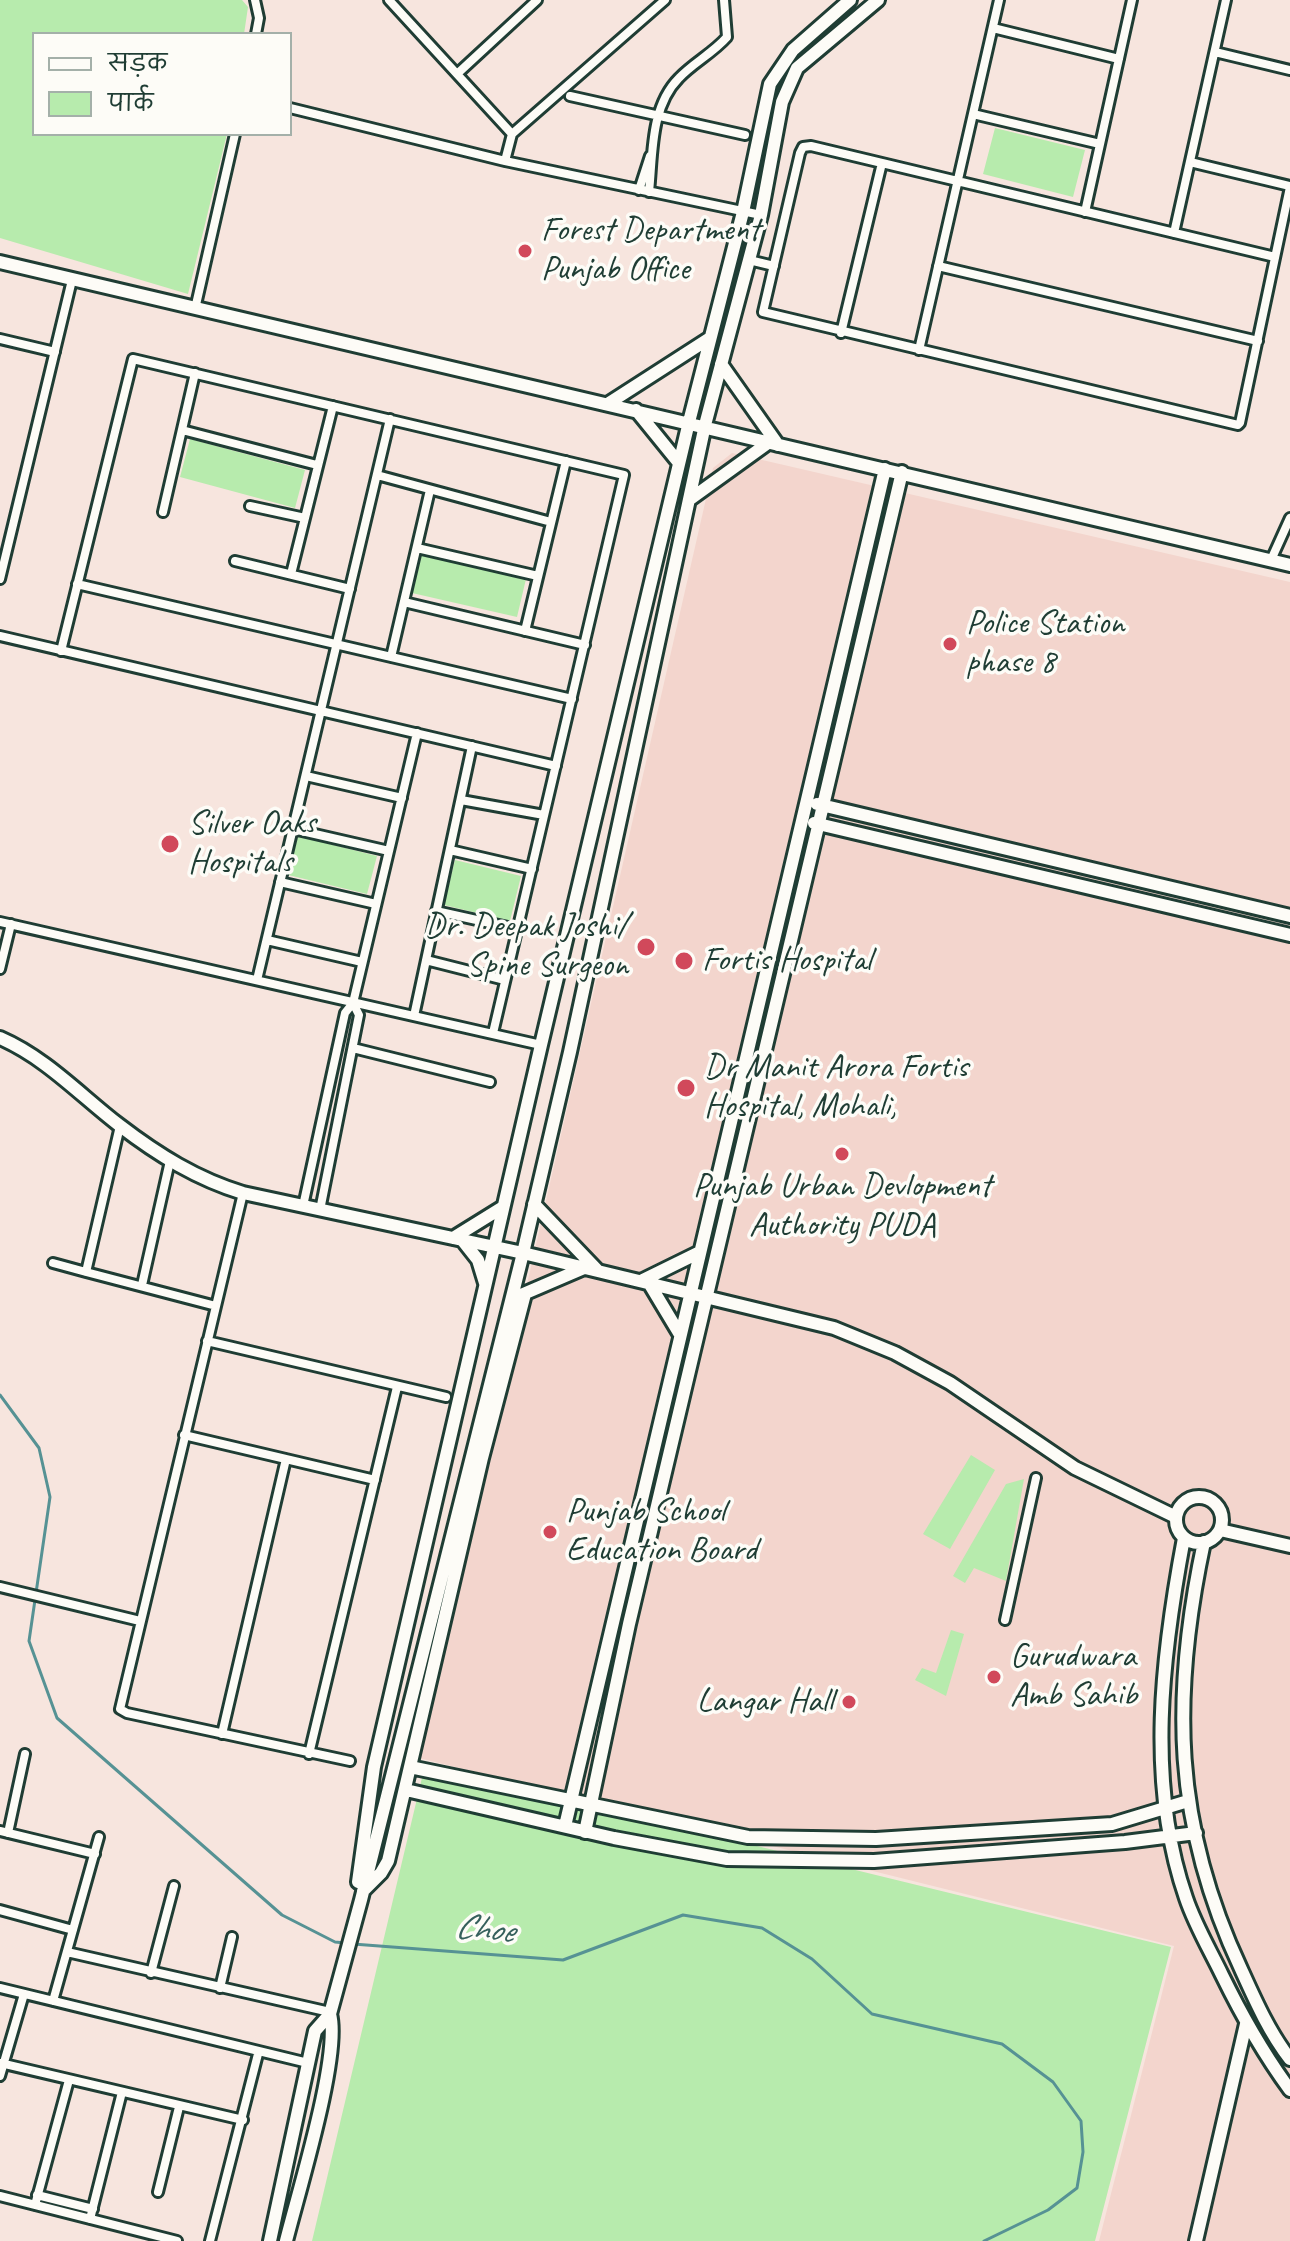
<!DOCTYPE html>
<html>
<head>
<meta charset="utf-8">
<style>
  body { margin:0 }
  #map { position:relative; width:1290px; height:2241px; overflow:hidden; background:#f7e5de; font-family:Caveat,"Playpen Sans Deva",sans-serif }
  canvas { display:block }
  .legend { position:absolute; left:32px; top:32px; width:260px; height:104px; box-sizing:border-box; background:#fdfcf7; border:2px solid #a4b0a9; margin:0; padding:10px 14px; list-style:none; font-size:24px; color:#1f3d34 }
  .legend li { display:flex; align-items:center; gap:16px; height:40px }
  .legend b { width:40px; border:2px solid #a4b0a9 }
</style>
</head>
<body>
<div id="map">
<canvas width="1290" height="2241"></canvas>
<ul class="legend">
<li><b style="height:10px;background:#fdfcf7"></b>सड़क</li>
<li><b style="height:22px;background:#b7ebad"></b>पार्क</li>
</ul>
</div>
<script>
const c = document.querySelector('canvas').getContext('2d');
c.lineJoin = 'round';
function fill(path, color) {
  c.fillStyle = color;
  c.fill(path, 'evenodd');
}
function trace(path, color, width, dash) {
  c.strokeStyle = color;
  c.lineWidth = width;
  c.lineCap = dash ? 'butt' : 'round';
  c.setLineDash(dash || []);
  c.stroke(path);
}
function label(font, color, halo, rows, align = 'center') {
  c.font = font + ' Caveat,sans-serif';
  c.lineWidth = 7;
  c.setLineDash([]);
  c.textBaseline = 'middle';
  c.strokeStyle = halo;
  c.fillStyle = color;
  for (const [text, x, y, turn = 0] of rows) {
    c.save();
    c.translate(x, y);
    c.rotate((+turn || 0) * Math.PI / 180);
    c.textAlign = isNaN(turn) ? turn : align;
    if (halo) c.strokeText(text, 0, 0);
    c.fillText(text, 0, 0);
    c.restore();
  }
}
fill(new Path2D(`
  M732 453 1290 582V2241H1099L1174 1946 419 1758 713 468Z`), '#f3d5cd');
fill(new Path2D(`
  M0 0H242L248 7 244 34H34V134H227L188 294 0 238Z
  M995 128 1085 150 1073 197 983 174Z
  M190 439 305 470 295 508 180 477Z
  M421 555 526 579 517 617 412 593Z
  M298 836 377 856 367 894 288 875Z
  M455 860 521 876 510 921 444 905Z
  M971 1455 995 1470 950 1549 923 1534Z
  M1024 1479 1006 1581 974 1568 965 1583 953 1576 1006 1484Z
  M951 1630 964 1634 946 1696 915 1680 922 1668 936 1673Z
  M425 1765 1171 1947 1095 2241H312Z`), '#b7ebad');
trace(new Path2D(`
  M0 1395 39 1448 50 1497 29 1641 57 1718 282 1915 335 1942 345 1943
  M353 1944 563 1960 683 1915 762 1928 812 1959 872 2014 1002 2044 1053 2082 1081 2121 1083 2152 1077 2188 1048 2210 984 2241`), '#569294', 3);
const street = new Path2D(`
  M255 0 259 18 256 34
  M389 0 512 134
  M993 28 1119 59
  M1215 52 1290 70
  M457 74 537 0
  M570 96 745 135
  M290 108 505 161 761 215
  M973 114 1100 144
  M505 161 512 134 665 0
  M1190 162 1290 186
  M639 190 650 156
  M649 192C653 155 650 107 679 78 693 63 713 53 727 37L724 0
  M1085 212 1132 0
  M1174 233 1226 0
  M1275 257 811 146 803 147 800 153 763 312 1238 425 1240 423 1290 187
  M749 260 774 266
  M938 266 1258 341
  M195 309 235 134
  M841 333 882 163
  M0 339 55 352
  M919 350 999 0
  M182 430 317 465
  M377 475 551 522
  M250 506 305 518
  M163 512 195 373
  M417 548 538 576
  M1271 560 1290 518
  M235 561 350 589
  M291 574 333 406
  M0 579 72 280
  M77 584 572 699
  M404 602 585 645
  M525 631 566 461
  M0 636 556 766
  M61 651 133 359 624 475 493 1033
  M391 657 430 490
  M306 776 402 798
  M461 800 544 815
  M293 829 389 851
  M450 850 532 869
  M280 882 376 904
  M436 911 517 929
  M0 922 541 1045
  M267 940 362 962
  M426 960 505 980
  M0 969 11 924
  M257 980 390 419
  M414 1016 472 746
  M353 1048 490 1082
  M120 1126 86 1272 216 1306
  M243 1193 120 1709 127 1713 350 1761
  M303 1206 345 1013 353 1003 417 733
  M320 1210 359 1015 353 1003
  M53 1263 86 1272
  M142 1285 170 1161
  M207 1341 446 1397
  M184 1435 375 1480
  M0 1587 140 1621
  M1005 1620 1036 1478
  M222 1734 286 1459
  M309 1754 397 1387
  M0 1831 95 1854
  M8 1833 25 1754
  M0 1910 73 1930
  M67 1952 330 2012
  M151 1973 174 1886
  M0 1988 308 2063
  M220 1988 232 1937
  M53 2001 99 1837
  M0 2063 243 2120
  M0 2076 24 1994
  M158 2192 179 2107
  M37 2195 93 2209
  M0 2196 177 2241
  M35 2205 69 2080
  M90 2219 122 2092
  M210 2241 258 2054`);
const secondary = new Path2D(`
  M0 262 1290 565
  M721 364 778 445
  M609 403 710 338
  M636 410 679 463
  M689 500 768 443
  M817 804 1290 916
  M814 823 1290 935
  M0 1038C46 1058 80 1095 119 1125 158 1155 197 1179 243 1193L523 1253 834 1328 895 1353 950 1383 1075 1468 1176 1517
  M534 1204 598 1271
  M453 1238 503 1207
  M463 1241 478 1260 485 1283
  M641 1281 698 1253
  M649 1283 679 1333
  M521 1295 584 1268
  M1176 1520a23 23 0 1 1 46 0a23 23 0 1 1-46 0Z
  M1220 1530 1290 1546
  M1184 1538C1162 1655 1146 1782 1186 1898 1195 1925 1210 1950 1222 1975 1242 2016 1263 2053 1290 2090
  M1204 1542C1171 1696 1173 1824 1241 1969 1255 2000 1269 2032 1290 2059
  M410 1767 748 1837 876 1839 1112 1824 1188 1801
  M406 1790 614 1838 727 1859 874 1861 1125 1842 1196 1833
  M565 1826 885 469
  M585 1832 629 1624 902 472
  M358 1882 374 1767 541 1045 689 422 743 212 770 84 793 50 850 0
  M363 1891 381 1873 388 1861 482 1458 525 1294
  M270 2241 315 2031 330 2014 361 1900 523 1253 570 1052 705 425 761 215 782 102 797 68 878 0
  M286 2241C298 2193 341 2055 330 2014
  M1196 2241 1246 2024`);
trace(street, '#1f3d34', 14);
trace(secondary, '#1f3d34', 18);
trace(street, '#fdfcf7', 8);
trace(secondary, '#fdfcf7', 12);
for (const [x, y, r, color] of [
  [525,251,8,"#d1495b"],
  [950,644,8,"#d1495b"],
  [170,844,10,"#d1495b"],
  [646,947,10,"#d1495b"],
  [684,961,10,"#d1495b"],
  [686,1088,10,"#d1495b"],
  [842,1154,8,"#d1495b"],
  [550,1532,8,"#d1495b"],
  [994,1677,8,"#d1495b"],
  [849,1702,8,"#d1495b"]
]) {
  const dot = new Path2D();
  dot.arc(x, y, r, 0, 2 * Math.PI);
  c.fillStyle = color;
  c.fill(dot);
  trace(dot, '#fdfcf7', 3);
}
label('34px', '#1f3d34', '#fdfcf7', [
  ["Forest Department",541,231],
  ["Punjab Office",541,270],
  ["Police Station",966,624],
  ["phase 8",966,663],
  ["Silver Oaks",188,824],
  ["Hospitals",188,863],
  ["Dr. Deepak Joshi/",628,927,"right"],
  ["Spine Surgeon",628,966,"right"],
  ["Fortis Hospital",702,961],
  ["Dr Manit Arora Fortis",704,1068],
  ["Hospital, Mohali,",704,1107],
  ["Punjab Urban Devlopment",842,1187,"center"],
  ["Authority PUDA",842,1226,"center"],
  ["Punjab School",566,1512],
  ["Education Board",566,1551],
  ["Gurudwara",1010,1657],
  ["Amb Sahib",1010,1696],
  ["Langar Hall",833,1702,"right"]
], 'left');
label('italic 36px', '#36605c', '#fdfcf7', [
  ["Choe",484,1930,5]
]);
</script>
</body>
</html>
